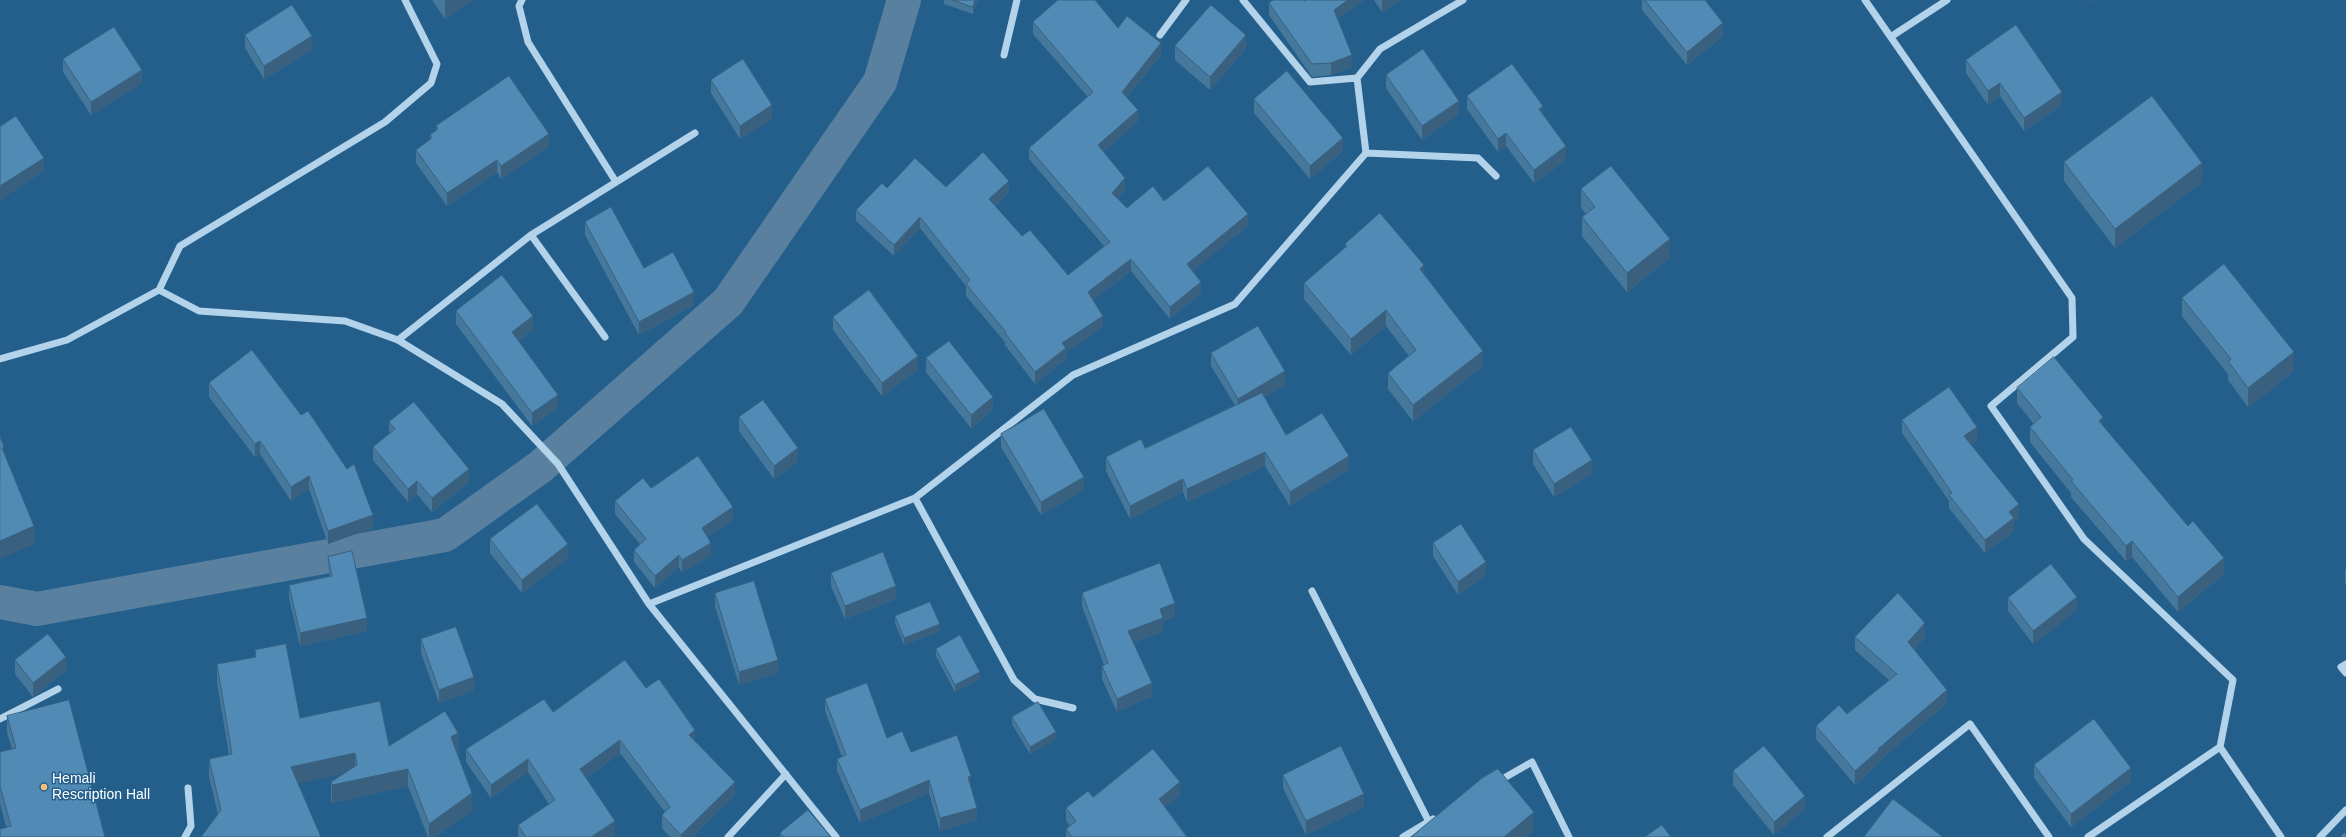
<!DOCTYPE html>
<html>
<head>
<meta charset="utf-8">
<style>
  body { margin:0 }
  canvas { display:block; background:#245f8c }
</style>
</head>
<body>
<canvas width="2346" height="837"></canvas>
<script>
const c = document.querySelector('canvas').getContext('2d');
c.lineJoin = 'round';
function trace(path, color, width, dash) {
  c.strokeStyle = color;
  c.lineWidth = width;
  c.lineCap = dash ? 'butt' : 'round';
  c.setLineDash(dash || []);
  c.stroke(path);
}
function fill(path, color) {
  c.fillStyle = color;
  c.fill(path, 'evenodd');
}
function label(font, color, halo, rows, align = 'center') {
  c.font = font + ' Helvetica,sans-serif';
  c.lineWidth = 3;
  c.setLineDash([]);
  c.textBaseline = 'middle';
  c.strokeStyle = halo;
  c.fillStyle = color;
  for (const [text, x, y, turn = 0] of rows) {
    c.save();
    c.translate(x, y);
    c.rotate((+turn || 0) * Math.PI / 180);
    c.textAlign = isNaN(turn) ? turn : align;
    if (halo) c.strokeText(text, 0, 0);
    c.fillText(text, 0, 0);
    c.restore();
  }
}
trace(new Path2D(`
  M0 602 37 609 445 535 540 467 728 302 880 82 904 0`), '#59819f', 34);
trace(new Path2D(`
  M522 0 519 6 528 42 616 182
  M1243 0 1310 82 1357 78
  M1865 0 2072 298 2073 337 1991 406 2084 539 2233 680 2220 747 2281 837
  M1160 35 1186 0
  M1892 36 1947 0
  M1004 55 1017 0
  M1366 153 1478 158 1496 176
  M531 235 605 337
  M159 290 180 246 385 122 431 83 437 64 405 0
  M398 340 531 235 695 133
  M0 359 67 340 159 290 199 311 345 321 398 340 502 404 558 464 649 604 915 498 1073 375 1235 304 1366 153 1357 78 1380 49 1463 0
  M915 498 1014 680 1035 699 1073 708
  M1312 591 1429 822
  M649 604 836 837
  M2346 664 2341 667 2346 673
  M0 719 58 689
  M1497 782 1532 762 1569 837
  M185 837 191 826 188 788
  M728 837 786 774
  M1403 837 1433 819
  M1827 837 1970 724 2049 837
  M2088 837 2220 747
  M2320 837 2346 810`), '#b3d3eb', 7);
fill(new Path2D(`
  M432 0H473L445 19Z
  M944 0H978L973 14 944 4Z
  M1374 0H1400L1382 12Z
  M1642 0H1705L1723 36 1687 65 1642 10Z
  M1304 1 1338 20 1352 67 1331 75 1312 77 1269 15V3Z
  M1033 22 1118 28 1161 55 1127 97 1138 121 1103 152 1125 190 1118 198 1127 208 1164 201 1248 226 1192 271 1201 293 1170 319 1131 271 1093 300 1103 327 1066 352V359L1035 384 1005 345V342L966 296V286L920 228 894 256 856 221V210L887 188 946 187 1009 192 995 206 1022 236 1068 275 1104 246 1029 159V148L1088 97 1033 34Z
  M245 35 312 50 264 79 245 48Z
  M1175 46 1246 48 1210 90 1175 60Z
  M63 59 142 83 91 115 63 72Z
  M1966 60 2062 105 2024 131 2000 96 1988 105 1966 73Z
  M1386 75 1459 114 1422 140 1386 88Z
  M711 80 772 119 740 139 711 93Z
  M1467 96 1543 114 1566 160 1534 183 1506 146 1498 152 1467 109Z
  M1254 99 1343 151 1310 179 1254 113Z
  M436 126 549 147 501 179 497 172 447 206 416 163V150L430 140V135L436 130Z
  M2064 162 2202 182 2115 248 2064 181Z
  M1581 189 1670 258 1627 292 1582 236V217L1586 214 1581 208Z
  M585 222 644 268 694 305 639 335 585 235Z
  M1345 244 1424 275 1483 366 1413 421 1388 389V373L1409 356 1386 326 1351 355 1304 299V283L1345 248Z
  M2182 298 2294 371 2248 407 2228 380V374L2182 316Z
  M456 311 533 329 518 341 558 408 532 426 456 324Z
  M833 317 918 370 882 396 833 330Z
  M1211 353 1285 385 1264 397 1286 435 1349 469 1290 506 1265 466 1187 502 1183 492 1130 519 1106 471V457L1145 448 1235 405 1211 366Z
  M926 358 993 410 971 428 926 372Z
  M209 383 373 528 328 544 309 489 291 501 260 454 255 457 209 397Z
  M2017 388 2103 426 2224 574 2178 612 2132 557 2126 561 2071 497V493L2030 442V427L2034 424 2017 403Z
  M739 417 798 461 774 479 739 431Z
  M1902 420 1977 440 1971 444 2019 517 2014 521V531L1985 553 1949 508V501L1902 433Z
  M389 422 469 482 432 512 417 494 408 502 373 460V447L389 434Z
  M1001 434 1084 490 1041 515 1001 447Z
  M1533 450 1592 474 1554 497 1533 464Z
  M651 488 733 520 707 537 711 556 682 572 679 567 655 588 634 562V550L640 544 615 514V501Z
  M490 539 568 558 522 593 490 553Z
  M1433 543 1486 575 1458 595 1433 556Z
  M328 557 367 631 300 646 289 598V585L330 576 328 570Z
  M2346 569V584L2345 583V570Z
  M831 573 896 599 845 619 831 586Z
  M715 593 778 673 739 685 715 606Z
  M1082 593 1175 616 1163 621V631L1133 643 1152 696 1117 712 1102 679V666L1104 665 1082 606Z
  M2008 598 2077 610 2033 644 2008 611Z
  M895 616 940 631 904 645 895 623Z
  M1855 637H1925L1914 649 1947 703 1879 761V763L1855 785 1816 739V726L1847 714 1889 680 1855 650Z
  M421 639 474 690 439 703 421 653Z
  M936 649 980 679 955 692 936 656Z
  M255 650 300 718 389 746 458 750 457 751 472 811 435 837H428L408 786 332 803 331 800V782L345 773 298 783 218 814 209 777V759L229 755 217 682V664L255 657Z
  M15 660 66 670 33 697 15 674Z
  M646 688 695 741 735 795 692 837H670L662 828V815L665 812 620 753 586 778 615 834 611 837H518V825L549 804 528 772 491 798 466 762V749L553 712Z
  M825 699 911 752 971 787 977 820 940 831 929 793 860 823 837 771V759L842 757 825 711Z
  M7 716 105 837 6 827 0 803V752L12 749 7 733Z
  M1012 717 1056 739 1030 754 1012 724Z
  M2034 765 2131 781 2071 827 2034 778Z
  M1733 771 1805 809 1774 835 1733 785Z
  M1283 775 1364 807 1306 835 1283 788Z
  M1180 795 1165 807 1187 837H1066V829L1070 826 1066 821V808Z
  M780 833 831 837H780Z`), '#46789c');
fill(new Path2D(`
  M445 0H473L445 19Z
  M975 0H978L973 14V7Z
  M1348 0H1365L1334 22V10Z
  M1382 0H1400L1382 12Z
  M2089 0H2093L2089 3Z
  M1723 23V36L1687 65V52Z
  M1246 35V48L1210 90V77Z
  M312 36V50L264 79V66Z
  M1161 43V55L1122 103V92Z
  M1352 55V67L1331 75V63Z
  M142 70V83L91 115V102Z
  M2000 83V96L1988 105V91Z
  M2062 92V105L2024 131V118Z
  M1459 101V114L1422 140V126Z
  M772 105V119L740 139V126Z
  M1543 106V119L1539 109Z
  M1138 110V121L1098 157V145Z
  M1506 133V146L1498 152V139Z
  M549 134V147L501 179V166Z
  M1343 138V151L1310 179V166Z
  M1566 146V160L1534 183V170Z
  M44 158V171L0 200V186Z
  M497 160V172L447 206V193Z
  M2202 163V182L2115 248V229Z
  M1125 178V190L1112 205V193Z
  M1009 181V192L989 211V199Z
  M1248 214V226L1187 276V264Z
  M920 217V228L894 256V245Z
  M1670 239V258L1627 292V273Z
  M1131 259V271L1088 304V292Z
  M1424 265V281L1420 269Z
  M1201 282V293L1170 319V307Z
  M694 292V305L639 335V322Z
  M1386 310V326L1351 355V339Z
  M533 316V329L512 345V332Z
  M1103 316V327L1066 352V359L1035 384V372L1062 343Z
  M1483 351V366L1413 421V405Z
  M2294 352V371L2248 407V388Z
  M918 356V370L882 396V383Z
  M1285 371V385L1238 412V399Z
  M558 395V408L532 426V413Z
  M993 397V410L971 428V415Z
  M2103 417V433L2099 421Z
  M1977 427V440L1964 449V436Z
  M260 441V454L255 457V444Z
  M4 447V464L2 448Z
  M798 448V461L774 479V466Z
  M1265 452V466L1187 502V489Z
  M1349 456V469L1290 506V492Z
  M1592 460V474L1554 497V484Z
  M469 469V482L432 512V498Z
  M309 476V489L291 501V487Z
  M1084 477V490L1041 515V502Z
  M1183 479V492L1130 519V506Z
  M417 481V494L408 502V489Z
  M2019 504V517L2014 521V531L1985 553V540L2009 512Z
  M733 507V520L702 540V528Z
  M373 515V528L328 544V531Z
  M34 526V544L0 559V541Z
  M2132 541V557L2126 561V546Z
  M711 543V556L682 572V560Z
  M568 544V558L522 593V580Z
  M679 555V567L655 588V576Z
  M2224 558V574L2178 612V597Z
  M1486 562V575L1458 595V582Z
  M896 586V599L845 619V606Z
  M2077 597V610L2033 644V631Z
  M1175 603V616L1163 621V631L1128 645V631L1160 609Z
  M367 618V631L300 646V633Z
  M1925 623V637L1908 655V642Z
  M940 624V631L904 645V638Z
  M66 657V670L33 697V683Z
  M778 660V673L739 685V672Z
  M980 672V679L955 692V685Z
  M474 677V690L439 703V690Z
  M1152 683V696L1117 712V699Z
  M1947 690V703L1879 761V763L1855 785V771L1878 749Z
  M695 730V744L689 735Z
  M1056 732V739L1030 754V747Z
  M458 733V750L451 754V737Z
  M620 740V753L580 782V769Z
  M355 753V771L291 785V767Z
  M528 759V772L491 798V785Z
  M2131 768V781L2071 827V814Z
  M408 769V786L332 803V785Z
  M971 776V788L968 777Z
  M929 780V793L860 823V810Z
  M735 782V795L692 837H681V835Z
  M1180 782V795L1159 812V799Z
  M472 793V811L435 837H429V824Z
  M1364 794V807L1306 835V821Z
  M1805 796V809L1774 835V822Z
  M977 808V820L940 831V818Z
  M1534 812V831L1527 837H1504Z
  M615 821V834L611 837H591Z`), '#39617f');
const building = new Path2D(`
  M953 0H975L973 7Z
  M1058 0H1095L1118 28 1127 16 1161 43 1122 92 1138 110 1098 145 1125 178 1112 193 1127 208 1153 186 1164 201 1208 166 1248 214 1187 264 1201 282 1170 307 1131 259 1088 292 1103 316 1062 343 1066 348 1035 372 1005 333 1006 332 966 284 970 280 920 217 894 245 856 210 882 183 887 188 915 158 946 187 983 152 1009 181 989 199 1022 236 1030 230 1068 275 1110 242 1029 148 1093 92 1033 22Z
  M1273 0H1303L1304 1 1306 0H1348L1334 10 1352 55 1331 63 1312 64 1269 3Z
  M1645 0H1705L1723 23 1687 52Z
  M292 5 312 36 264 66 245 35Z
  M1211 5 1246 35 1210 77 1175 46Z
  M2016 25 2062 92 2024 118 2000 83 1988 91 1966 60Z
  M114 27 142 70 91 102 63 59Z
  M1423 49 1459 101 1422 126 1386 75Z
  M743 59 772 105 740 126 711 80Z
  M1512 64 1543 106 1539 109 1566 146 1534 170 1506 133 1498 139 1467 96Z
  M1287 71 1343 138 1310 166 1254 99Z
  M509 76 549 134 501 166 497 160 447 193 416 150 432 138 430 135 438 129 436 126Z
  M2152 96 2202 163 2115 229 2064 162Z
  M16 116 44 158 0 186V127Z
  M1611 166 1670 239 1627 273 1582 217 1595 207 1581 189Z
  M611 207 644 268 673 252 694 292 639 322 585 222Z
  M1380 213 1424 265 1420 269 1483 351 1413 405 1388 373 1416 350 1386 310 1351 339 1304 283 1347 246 1345 244Z
  M2224 264 2294 352 2248 388 2228 361 2231 359 2182 298Z
  M502 275 533 316 512 332 558 395 532 413 456 311Z
  M869 290 918 356 882 383 833 317Z
  M1258 326 1285 371 1238 399 1211 353Z
  M949 341 993 397 971 415 926 358Z
  M252 350 301 415 308 411 347 469 354 464 373 515 328 531 309 476 291 487 260 441 255 444 209 383Z
  M2054 357 2103 417 2099 421 2188 526 2193 521 2224 558 2178 597 2132 541 2126 546 2071 481 2073 480 2030 427 2041 417 2017 388Z
  M1949 387 1977 427 1964 436 2019 504 2009 512 2014 518 1985 540 1949 495 1952 493 1902 420Z
  M1262 393 1286 435 1322 413 1349 456 1290 492 1265 452 1187 489 1183 479 1130 506 1106 457 1141 439 1145 448Z
  M763 400 798 448 774 466 739 417Z
  M414 402 469 469 432 498 417 481 408 489 373 447 395 429 389 422Z
  M1044 409 1084 477 1041 502 1001 434Z
  M1571 427 1592 460 1554 484 1533 450Z
  M0 436 4 447 2 448 34 526 0 541Z
  M698 456 733 507 702 528 711 543 682 560 679 555 655 576 634 550 646 539 615 501 643 478 651 488Z
  M537 504 568 544 522 580 490 539Z
  M1461 524 1486 562 1458 582 1433 543Z
  M352 551 367 618 300 633 289 585 332 576 328 557Z
  M883 552 896 586 845 606 831 573Z
  M1160 563 1175 603 1160 609 1163 618 1128 631 1152 683 1117 699 1102 666 1108 663 1082 593Z
  M2051 564 2077 597 2033 631 2008 598Z
  M754 581 778 660 739 672 715 593Z
  M1898 593 1925 623 1908 642 1947 690 1878 749 1879 750 1855 771 1816 726 1839 705 1847 714 1897 674 1855 637Z
  M930 602 940 624 904 638 895 616Z
  M456 627 474 677 439 690 421 639Z
  M48 634 66 657 33 683 15 660Z
  M960 635 980 672 955 685 936 649Z
  M286 644 300 718 380 701 389 746 445 711 458 733 451 737 472 793 429 824 408 769 332 785 331 782 357 765 355 753 291 767 321 837H201L221 810 209 759 232 754 217 664 256 657 255 650Z
  M625 660 646 688 659 679 695 730 689 735 735 782 681 835 662 815 670 807 620 740 580 769 615 821 591 837H526L518 825 555 800 528 759 491 785 466 749 544 699 553 712Z
  M867 683 887 738 902 731 911 752 957 735 971 776 968 777 977 808 940 818 929 780 860 810 837 759 846 755 825 699Z
  M69 700 105 837H0V829L11 826 0 786V752L16 748 7 716Z
  M1038 702 1056 732 1030 747 1012 717Z
  M2094 719 2131 768 2071 814 2034 765Z
  M1341 746 1364 794 1306 821 1283 775Z
  M1764 746 1805 796 1774 822 1733 771Z
  M1153 749 1180 782 1159 799 1187 837H1072L1066 829 1076 821 1066 808 1088 791 1093 797Z
  M1498 769 1534 812 1504 837H1411L1482 778Z
  M1893 799 1943 837H1864Z
  M808 810 831 837H784L780 833Z
  M1662 825 1671 837H1645Z
  M2346 832V837H2342L2341 836Z`);
fill(building, '#518bb5');
trace(building, '#39617f', 1);
for (const [x, y, r, color] of [
  [44,787,4,"#f5c077"]
]) {
  const dot = new Path2D();
  dot.arc(x, y, r, 0, 2 * Math.PI);
  c.fillStyle = color;
  c.fill(dot);
  trace(dot, '#245f8c', 1.5);
}
label('14px', '#fff', '#245f8c', [
  ["Hemali",52,779],
  ["Rescription Hall",52,795]
], 'left');
</script>
</body>
</html>
